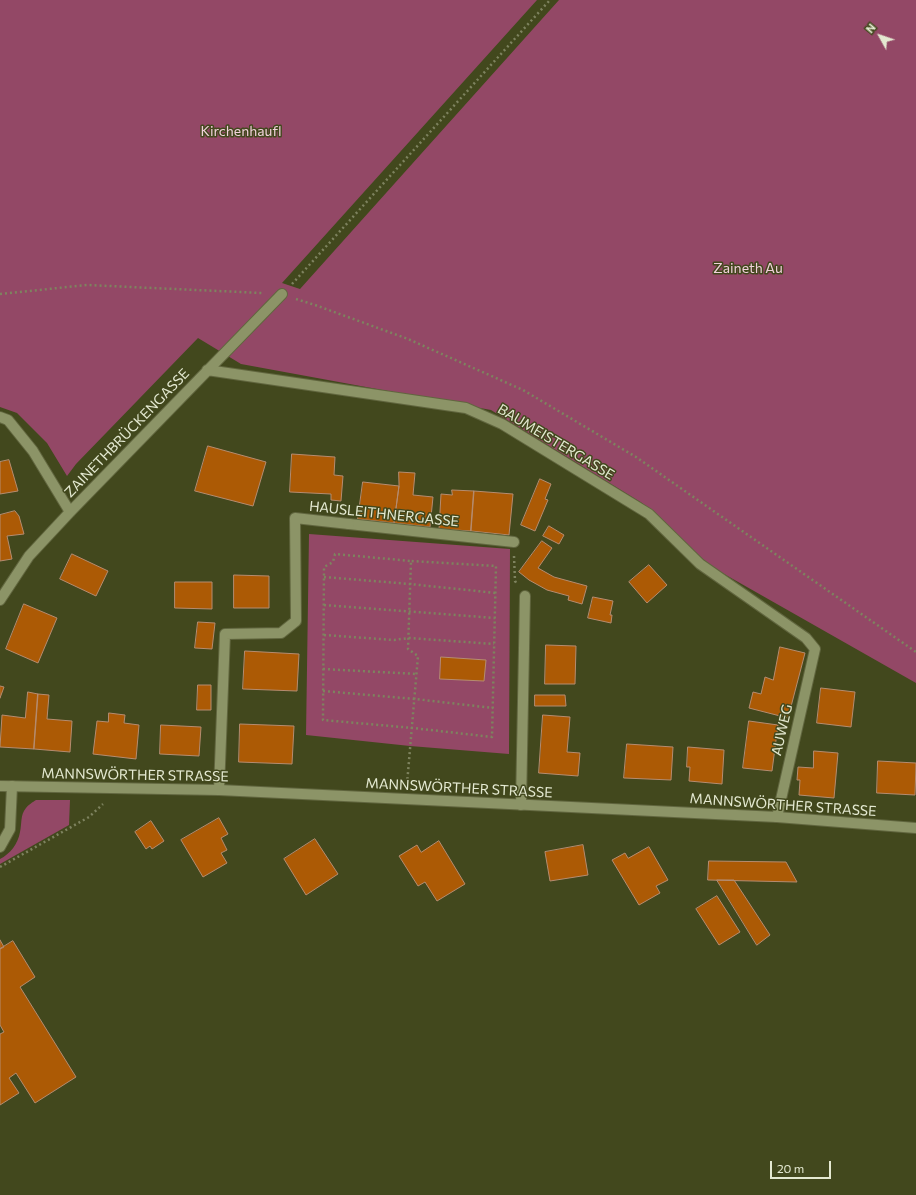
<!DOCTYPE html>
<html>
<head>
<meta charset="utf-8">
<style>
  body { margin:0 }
  #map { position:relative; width:916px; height:1195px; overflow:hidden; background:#42481d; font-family:Commissioner,sans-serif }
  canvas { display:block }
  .north { position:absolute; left:860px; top:16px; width:40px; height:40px; -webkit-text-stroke:3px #42481d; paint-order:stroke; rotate:310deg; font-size:11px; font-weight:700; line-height:16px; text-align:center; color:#e4e9d1 }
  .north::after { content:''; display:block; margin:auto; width:14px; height:18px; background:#e4e9d1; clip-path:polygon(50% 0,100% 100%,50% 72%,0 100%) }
  .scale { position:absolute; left:770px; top:1161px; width:61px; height:18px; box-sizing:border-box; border:2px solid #e4e9d1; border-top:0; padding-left:5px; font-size:12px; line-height:14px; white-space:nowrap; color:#e4e9d1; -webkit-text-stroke:3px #42481d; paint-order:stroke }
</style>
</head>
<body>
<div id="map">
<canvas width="916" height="1195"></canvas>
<div class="north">N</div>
<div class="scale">20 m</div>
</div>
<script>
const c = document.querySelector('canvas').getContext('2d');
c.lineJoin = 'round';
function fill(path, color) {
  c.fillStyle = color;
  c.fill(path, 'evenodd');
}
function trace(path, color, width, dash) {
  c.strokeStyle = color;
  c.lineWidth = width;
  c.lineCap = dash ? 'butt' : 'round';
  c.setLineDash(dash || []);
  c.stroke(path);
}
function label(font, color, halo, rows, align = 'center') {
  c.font = font + ' Commissioner,sans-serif';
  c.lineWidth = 3;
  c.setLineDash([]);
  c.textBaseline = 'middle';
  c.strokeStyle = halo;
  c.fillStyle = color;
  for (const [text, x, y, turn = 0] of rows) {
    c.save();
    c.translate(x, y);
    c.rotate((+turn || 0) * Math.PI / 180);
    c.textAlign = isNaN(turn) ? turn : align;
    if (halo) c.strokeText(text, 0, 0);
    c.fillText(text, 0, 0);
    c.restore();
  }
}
fill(new Path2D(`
  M0 0H537L282 283 300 289 559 0H916V683L710 566 642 503 491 410 241 364 198 338 76 464 67 476 47 443 17 413 0 407Z
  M309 534 510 549 509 754 410 746 306 735Z
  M36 800H70L69 825 0 864V859C10 854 18 844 20 832 22 824 20 815 26 808 28 805 33 802 36 800Z`), '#934866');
const building = new Path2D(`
  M208 446 266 462 253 506 195 491Z
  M292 454 335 457 334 475 343 476 341 501 331 500V494L290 492Z
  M9 460 18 491 0 494V462Z
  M399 472 415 473 413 495 433 497 430 527 394 523 399 486Z
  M540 479 551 484 545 499 548 500 535 531 521 525Z
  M363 482 399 486 394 523 358 519Z
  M452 490 474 491 471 531 439 529 441 494 452 495Z
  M474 491 513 494 509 535 471 531Z
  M15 511 19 516 24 534 7 536 12 559 0 561V515Z
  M549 526 564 535 559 544 543 536Z
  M542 541 552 548 538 568 554 577 587 586 582 604 568 600 569 596 547 590 529 580 519 572Z
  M72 554 108 571 96 596 60 579Z
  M649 565 667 585 647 603 629 582Z
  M234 575 269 576V608H234Z
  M175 582H212V609L175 608Z
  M593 597 613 601 610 615H612L611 623 588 618Z
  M24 604 57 618 38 663 6 649Z
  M198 622 215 623 212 649 195 648Z
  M546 645 576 646 575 684H545Z
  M780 647 805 653 788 718 749 708 753 692 761 694 765 677 773 680Z
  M245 651 299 654 297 691 243 689Z
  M441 657 486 660 484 681 440 679Z
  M198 685H211V710H197Z
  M0 686 4 687 0 698Z
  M821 688 855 692 851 727 817 723Z
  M28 692 38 694 34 749 0 747 2 715 25 718Z
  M38 694 49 695 47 719 72 721 70 752 34 749Z
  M535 695H565L566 706H535Z
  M109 713 125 715 124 723 139 725 136 759 93 754 97 721 108 722Z
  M543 715 570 717 567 752 580 753 578 776 539 773Z
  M749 721 778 725 772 771 743 768Z
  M240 724 294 726 292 764 239 762Z
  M161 725 201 727 199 756 160 754Z
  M627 744 673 747 671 780 624 778Z
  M688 747 724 750 722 784 689 781 690 767H687Z
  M814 751 838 753 834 798 799 795 800 780H797L798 767 813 768Z
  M878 761 916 763 915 795 877 793Z
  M219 818 228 834 221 838 227 850 221 853 227 863 203 877 181 840Z
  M151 821 164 841 152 849 150 846 146 849 135 832Z
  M315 839 338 874 306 895 284 859Z
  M439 841 465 884 437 901 425 882 418 886 399 856 417 845 421 852Z
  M583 845 588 875 550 881 545 852Z
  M649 847 668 880 656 886 660 893 639 905 612 860 625 853 628 858Z
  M709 861 786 862 797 882 708 880Z
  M717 880H734L770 935 757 945Z
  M717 896 740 932 719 945 696 909Z
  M0 940 4 947 0 949Z
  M13 941 35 977 20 987 76 1077 35 1103 16 1073 9 1078 19 1093 0 1105V1034L4 1032 0 1025V949Z`);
fill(building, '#ac5a05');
trace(building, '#b58c70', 1);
const lane = new Path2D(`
  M349 524 514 542`);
const street = new Path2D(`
  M207 370 466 408 502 424 649 514 700 564 806 638 815 649 777 817
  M0 417 8 420 33 451 70 512
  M0 600 29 556 70 512 282 294
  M219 790 225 634 281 633 296 621 295 518 349 524
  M521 805 525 596
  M0 847 10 829 12 786`);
const secondary = new Path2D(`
  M0 786 219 790 406 799 777 817 916 828`);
trace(lane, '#61663f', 12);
trace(street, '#61663f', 12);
trace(secondary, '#61663f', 12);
trace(new Path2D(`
  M292 284 550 0
  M0 294 87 285 262 293
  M296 299 315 305 408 339 523 390 636 457 916 652
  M514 556 515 581 517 584
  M324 577 410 584 496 593
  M324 605 495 618
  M324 635 394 640 409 638 494 644
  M323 669 417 674
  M323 691 415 699 493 708
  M407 784 418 656 408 649 411 561 335 554 333 562 324 567 323 720 413 728 492 737 496 566 411 561
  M0 867 89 817 103 804`), '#7e835f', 2.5, [2, 3]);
trace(lane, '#8c9467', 10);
trace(street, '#8c9467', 10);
trace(secondary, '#8c9467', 10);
label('14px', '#f2d1db', '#42481d', [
  ["Kirchenhaufl",241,131],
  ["Zaineth Au",748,268]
]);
label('14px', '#e4e9d1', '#42481d', [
  ["ZAINETHBRÜCKENGASSE",127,433,-46],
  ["BAUMEISTERGASSE",556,442,31],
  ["HAUSLEITHNERGASSE",384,514,6],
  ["AUWEG",782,730,-77],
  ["MANNSWÖRTHER STRASSE",135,775,1],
  ["MANNSWÖRTHER STRASSE",459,788,3],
  ["MANNSWÖRTHER STRASSE",783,805,4]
]);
</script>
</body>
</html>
